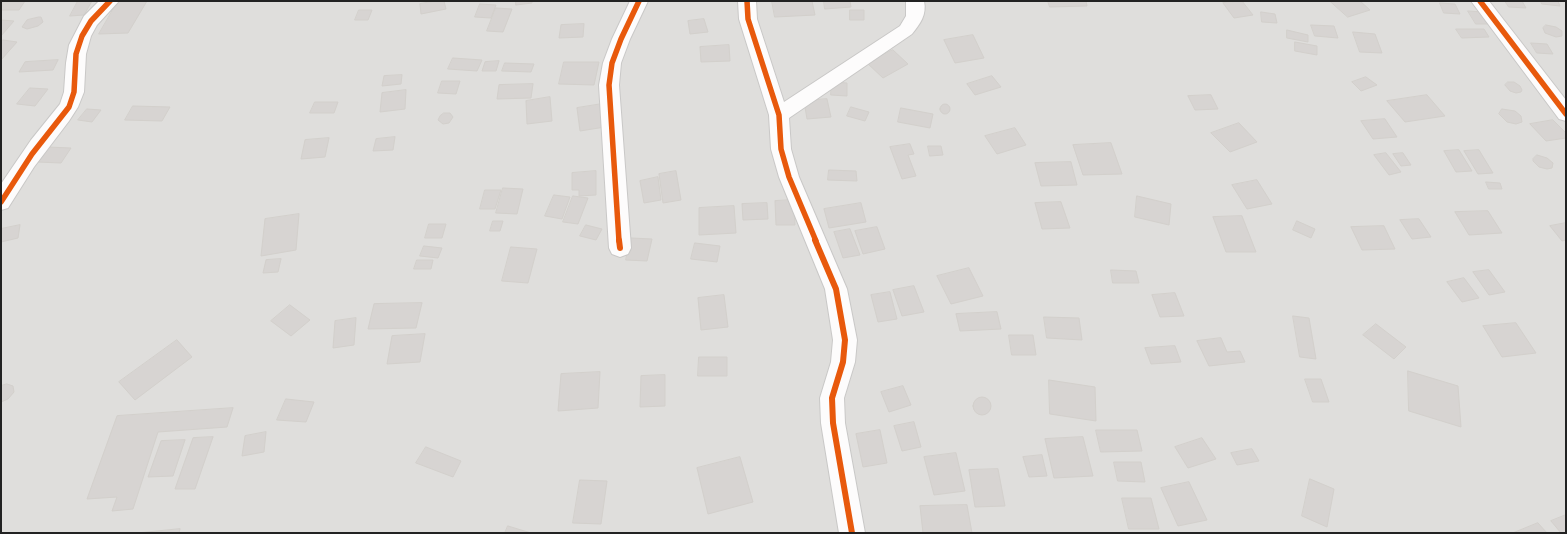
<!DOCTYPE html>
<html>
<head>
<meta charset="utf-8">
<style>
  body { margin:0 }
  #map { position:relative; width:1567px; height:534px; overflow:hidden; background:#f0eeeb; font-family:Helvetica,sans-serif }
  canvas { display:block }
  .frame { position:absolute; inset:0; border:2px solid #222; pointer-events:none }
</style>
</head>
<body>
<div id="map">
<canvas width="1567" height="534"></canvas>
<div class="frame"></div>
</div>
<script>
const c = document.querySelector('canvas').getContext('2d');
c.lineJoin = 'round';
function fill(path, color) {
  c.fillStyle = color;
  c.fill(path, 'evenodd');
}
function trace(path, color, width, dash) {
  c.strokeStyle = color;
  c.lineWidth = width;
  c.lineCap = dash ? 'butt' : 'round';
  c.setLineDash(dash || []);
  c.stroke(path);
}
fill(new Path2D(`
  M1 1H1566V533H1Z`), '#dfdedc');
const building = new Path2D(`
  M2 1H25L19 10H1Z
  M78 1H92L84 15 70 16Z
  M118 1H147L128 33 99 34Z
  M435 1H444L446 9 421 14 420 4Z
  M516 1H532V3L516 5Z
  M772 1H812L815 15 775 17Z
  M824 1H850L851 7 825 9Z
  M1048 1H1086L1087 6 1050 7Z
  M1242 1 1253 15 1234 18 1223 3Z
  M1330 1H1360L1370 10 1348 17Z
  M1505 1H1522L1526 8 1509 7Z
  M1541 1H1558L1560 6 1542 4Z
  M1440 3 1455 4 1460 14 1444 13Z
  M480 4 496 5 491 18 475 17Z
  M496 8 512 9 503 32 487 31Z
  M359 10H372L368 20H355Z
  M850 10H864V20H850Z
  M1468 11 1483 12 1491 24H1476Z
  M1261 12 1275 14 1277 23 1262 22Z
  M39 17H41L43 22 38 26 27 29 22 27 27 20Z
  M704 19 708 32 690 34 688 21Z
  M1 20 14 21 1 36Z
  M584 24 583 37 559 38 561 25Z
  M1311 25 1334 26 1338 38 1315 36Z
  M1546 25 1556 27 1562 31V36L1556 37 1545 33 1543 28Z
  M1456 29H1484L1489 37 1462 38Z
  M1287 30 1308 35V42L1287 38Z
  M1353 32 1375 34 1382 53 1360 52Z
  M973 35 984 58 955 63 944 40Z
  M3 40 17 42 1 60V42Z
  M1295 42 1317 46V55L1295 51Z
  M1531 43 1547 44 1553 54 1537 53Z
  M729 45 730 61 701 62 700 47Z
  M893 50 908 64 883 78 867 63Z
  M453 58 482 60 477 71 448 69Z
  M58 60 53 70 19 72 25 62Z
  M499 61 496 71H482L485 62Z
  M564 62H599L594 85 559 84Z
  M505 63 534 64 531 72 502 71Z
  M402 75 401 84 382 86 384 76Z
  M992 76 1001 87 975 95 967 84Z
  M1366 77 1377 85 1361 91 1352 82Z
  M442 81H460L456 94 438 93Z
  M832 82 847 83V96L831 95Z
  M1508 82H1514L1520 86 1522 90 1521 92 1516 93 1510 91 1505 85Z
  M533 84 531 98 497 99 499 85Z
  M30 88 48 89 35 106 17 104Z
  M406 90 405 109 380 112 382 93Z
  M1211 95 1218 109 1195 110 1188 96Z
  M1427 95 1445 116 1405 122 1387 101Z
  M550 97 552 121 527 124 526 101Z
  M827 99 831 117 807 119 804 101Z
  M315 102H338L334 113H310Z
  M940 109a5 5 0 1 1 10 0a5 5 0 1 1-10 0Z
  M602 104 605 127 580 131 577 108Z
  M133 106 170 107 162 121 125 120Z
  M851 107 869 112 865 121 847 116Z
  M901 108 933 114 930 128 898 122Z
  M87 109 101 110 92 122 78 120Z
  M1502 109 1515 111 1521 116 1522 122 1516 124 1507 122 1499 114Z
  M444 113H450L453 117 449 123 443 124 438 120 440 116Z
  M1385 119 1397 137 1373 139 1361 121Z
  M1553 120 1566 133V138L1546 141 1530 124Z
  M1239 123 1257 142 1230 152 1211 133Z
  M1015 128 1026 145 997 154 985 136Z
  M395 137 393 150 373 151 376 139Z
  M329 138 325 157 301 159 305 140Z
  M1111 143 1122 174 1083 175 1073 145Z
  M910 144 914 154 908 155 916 176 902 179 890 147Z
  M928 146H941L943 155 930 156Z
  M47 147 71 148 61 163 37 162Z
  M1459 150 1472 171 1456 172 1444 151Z
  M1479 150 1493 173 1478 174 1464 151Z
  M1386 153 1401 172 1389 175 1374 155Z
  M1403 153 1411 165 1401 166 1393 154Z
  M1537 155 1547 158 1553 163 1552 168 1547 169 1539 167 1533 161V159Z
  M1071 162 1077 185 1041 186 1035 163Z
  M829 170 856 171 857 181 828 180Z
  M596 171V195L579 196V190H572V173Z
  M676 171 681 200 663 203 659 174Z
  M658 177 661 200 644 203 640 181Z
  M1257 180 1272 204 1247 209 1232 185Z
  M1486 182 1500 183 1502 189H1489Z
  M503 188 523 189 517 214 496 213Z
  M485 190H501L495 209H480Z
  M554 195 570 197 562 219 545 216Z
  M573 196 588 198 578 224 563 222Z
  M1137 196 1171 204 1169 225 1135 217Z
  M794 200 795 225H776L775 201Z
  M1061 202 1070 228 1042 229 1035 203Z
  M767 203 768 219 743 220 742 204Z
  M861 203 866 222 829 228 824 209Z
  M734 206 736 233 699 235V208Z
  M1488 211 1502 233 1469 235 1455 212Z
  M299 214 296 250 261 256 265 219Z
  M1242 216 1256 252H1226L1213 217Z
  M1419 219 1431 237 1412 239 1400 220Z
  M493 221H503L500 231H490Z
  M1297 221 1315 229 1311 238 1293 230Z
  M1566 223V240L1562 241 1550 226Z
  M429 224H446L442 238H425Z
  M20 225 18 238 1 242V229Z
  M586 225 602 229 596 240 580 236Z
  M1384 226 1395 249 1362 250 1351 227Z
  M877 227 885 249 863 254 855 231Z
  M850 229 860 255 843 258 834 232Z
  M631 238 652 239 647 261 626 260Z
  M695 243 720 246 717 262 691 259Z
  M424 246 442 248 438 258 420 256Z
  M511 247 537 249 528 283 502 281Z
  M281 259 278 272 263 273 266 260Z
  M417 260H433L431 269H414Z
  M969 268 983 296 951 304 937 276Z
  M1111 270 1136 271 1139 283H1113Z
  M1489 270 1505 292 1489 295 1473 272Z
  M1464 278 1479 298 1462 302 1447 282Z
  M914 286 924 312 902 316 893 290Z
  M890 292 897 319 878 322 871 295Z
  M1175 293 1184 316 1160 317 1152 295Z
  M724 295 728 327 701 330 698 298Z
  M422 303 416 328 368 329 374 304Z
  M290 305 310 320 291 336 271 321Z
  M997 312 1001 329 960 331 956 314Z
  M1293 316 1309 318 1316 359 1300 357Z
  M1044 317 1079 318 1082 340 1047 338Z
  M356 318 354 345 333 348 335 321Z
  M1516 323 1536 353 1502 357 1483 326Z
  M1376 324 1406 347 1394 359 1363 335Z
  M425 334 420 362 387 364 392 336Z
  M1009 335H1033L1036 355H1012Z
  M1221 338 1227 352 1240 351 1245 362 1209 366 1197 341Z
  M177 340 192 357 135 400 119 382Z
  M1175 346 1181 362 1151 364 1145 348Z
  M699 357H727V376H698Z
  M1408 371 1458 386 1461 427 1409 411Z
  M600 372 598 408 558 411 561 374Z
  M665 375V406L640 407 641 376Z
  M1305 379H1321L1329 402H1313Z
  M1049 380 1095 387 1096 421 1050 414Z
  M7 384 13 386 14 392 8 399 1 402V386Z
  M903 386 911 405 889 412 881 392Z
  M973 406a9 9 0 1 1 18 0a9 9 0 1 1-18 0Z
  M286 399 314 402 306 422 277 420Z
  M233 408 227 427 158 432 133 509 112 511 117 497 87 499 117 416Z
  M914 422 921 447 902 451 894 426Z
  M880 430 887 463 863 467 856 434Z
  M1096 430H1137L1142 451 1101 452Z
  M266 432 264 452 242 456 245 436Z
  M213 437 195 489H175L193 438Z
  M1083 437 1093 476 1054 478 1045 439Z
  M1202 438 1216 459 1188 468 1175 447Z
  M185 440 173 476 148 477 161 441Z
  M426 447 461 461 453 477 416 463Z
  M1252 449 1259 461 1237 465 1231 453Z
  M956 453 965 491 934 495 924 457Z
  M1042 455 1047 476 1029 477 1023 457Z
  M740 457 753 502 708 514 697 468Z
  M1114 462H1141L1145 482 1118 481Z
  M998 469 1005 506 975 507 969 470Z
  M1310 479 1334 489 1327 527 1302 516Z
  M580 480 607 481 601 524 573 523Z
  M1189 482 1207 520 1178 526 1161 488Z
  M1122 498H1151L1159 529H1129Z
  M967 505 972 533H923L920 506Z
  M1566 515V533H1561L1551 521Z
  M1538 523 1547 533H1513Z
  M508 526 531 533H505Z
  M180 529 179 533H138Z`);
fill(building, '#d7d4d2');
trace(building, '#d3d0cc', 1);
const street = new Path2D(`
  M99 1H119L97 25 91 36 86 54 84 92 78 107 69 121 34 167 8 208 1 210V184L31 140 60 104 64 92 66 63 69 45 84 16Z
  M630 1H648L630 39 621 63 619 85 631 248 628 254 620 257 612 254 609 248 599 85 603 63 612 39Z
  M738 1H756L757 19 784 102 900 26 906 16V1H924C927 15 920 24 912 34L789 118 791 149 799 177 847 289 857 340 855 362 844 398 845 423 865 533H839L821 423 820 398 831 362 833 340 825 289 779 177 771 149 769 115 739 19Z
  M1471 1H1489L1566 100V121L1559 119Z`);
trace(street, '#c9c8c7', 2);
fill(street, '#fdfcfc');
trace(new Path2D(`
  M747 1 748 19 779 115 781 149 789 177 816 241
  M1480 1 1566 114
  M1 202 32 154 69 107 74 92 76 54 82 36 91 21 110 1
  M619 241 609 85 612 63 621 39 639 1`), '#e8590c', 5.5);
trace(new Path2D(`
  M619 240 620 248
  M815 240 836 289 845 340 843 362 832 398 833 423 852 533`), '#e8590c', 6);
</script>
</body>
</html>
